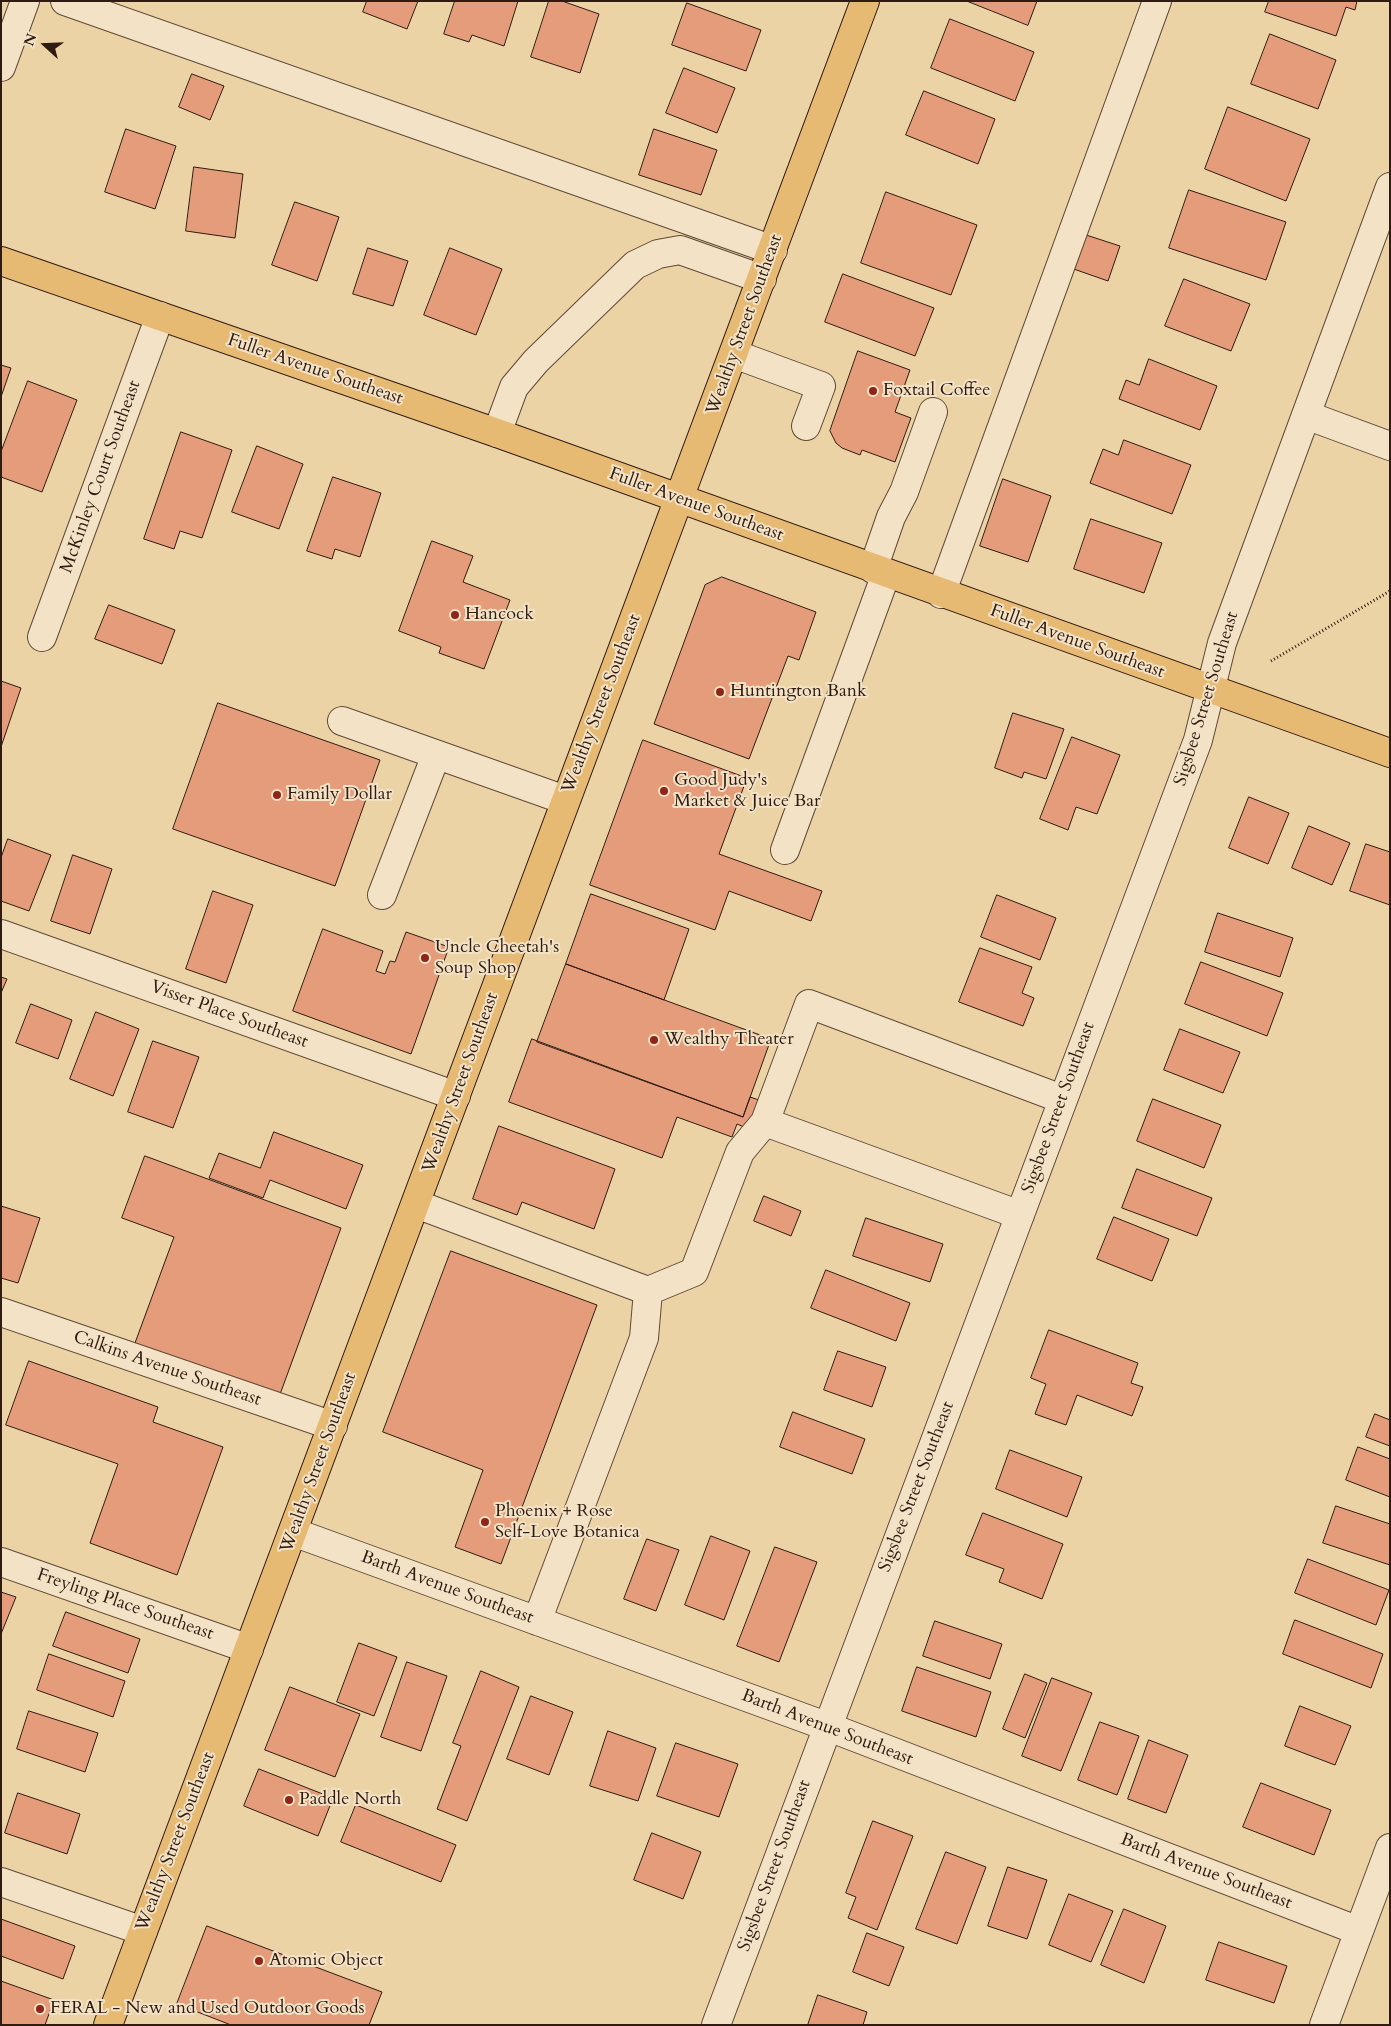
<!DOCTYPE html>
<html>
<head>
<meta charset="utf-8">
<style>
  body { margin:0 }
  #map { position:relative; width:1391px; height:2026px; overflow:hidden; background:#ecd3a6; font-family:Cardo,serif }
  canvas { display:block }
  .frame { position:absolute; inset:0; border:2px solid #2f1b12; pointer-events:none }
  .north { position:absolute; left:20px; top:20px; width:50px; height:50px; -webkit-text-stroke:4px #f3e2c5; paint-order:stroke; rotate:290deg; font-size:14px; font-weight:700; line-height:20px; text-align:center; color:#2f1b12 }
  .north::after { content:''; display:block; margin:auto; width:18px; height:22px; background:#2f1b12; clip-path:polygon(50% 0,100% 100%,50% 72%,0 100%) }
</style>
</head>
<body>
<div id="map">
<canvas width="1391" height="2026"></canvas>
<div class="frame"></div>
<div class="north">N</div>
</div>
<script>
const c = document.querySelector('canvas').getContext('2d');
c.lineJoin = 'round';
function fill(path, color) {
  c.fillStyle = color;
  c.fill(path, 'evenodd');
}
function trace(path, color, width, dash) {
  c.strokeStyle = color;
  c.lineWidth = width;
  c.lineCap = dash ? 'butt' : 'round';
  c.setLineDash(dash || []);
  c.stroke(path);
}
function label(font, color, halo, rows, align = 'center') {
  c.font = font + ' Cardo,serif';
  c.lineWidth = 4;
  c.setLineDash([]);
  c.textBaseline = 'middle';
  c.strokeStyle = halo;
  c.fillStyle = color;
  for (const [text, x, y, turn = 0] of rows) {
    c.save();
    c.translate(x, y);
    c.rotate((+turn || 0) * Math.PI / 180);
    c.textAlign = isNaN(turn) ? turn : align;
    if (halo) c.strokeText(text, 0, 0);
    c.fillText(text, 0, 0);
    c.restore();
  }
}
const building = new Path2D(`
  M367 1H418L407 29 363 12Z
  M455 1H518L504 46 472 35 469 42 444 34Z
  M549 1H562L599 14 580 73 531 57Z
  M967 1H1037L1028 25Z
  M1269 1H1357L1355 10 1346 7 1336 36 1265 12Z
  M687 3 761 30 746 71 672 45Z
  M950 19 1034 52 1015 101 931 68Z
  M1270 34 1336 60 1318 109 1251 84Z
  M684 68 735 88 717 133 666 113Z
  M192 74 224 86 210 120 179 107Z
  M924 91 995 119 978 164 906 135Z
  M1228 107 1310 139 1286 201 1205 169Z
  M126 129 176 146 155 209 105 192Z
  M654 129 717 150 701 195 639 175Z
  M194 167 243 174 235 238 186 231Z
  M1189 190 1286 222 1266 280 1169 248Z
  M886 192 977 225 951 295 861 263Z
  M295 202 339 217 317 281 272 265Z
  M1080 233 1120 246 1108 281 1068 267Z
  M368 248 408 261 393 306 353 294Z
  M450 248 502 269 476 335 424 315Z
  M843 274 934 308 915 356 825 322Z
  M1184 279 1250 304 1231 351 1165 326Z
  M858 351 910 370 895 412 911 418 895 462 862 450 860 455 842 448 836 443 830 431Z
  M1149 359 1217 386 1200 430 1119 399 1126 380 1139 385Z
  M1 365 11 368 1 397Z
  M28 381 77 400 42 492 1 477V452Z
  M181 432 232 450 202 538 180 531 174 549 144 539Z
  M1124 440 1191 465 1172 514 1090 483 1103 449 1118 455Z
  M257 446 303 464 279 529 232 512Z
  M333 477 381 493 360 557 335 549 332 559 307 551Z
  M1003 479 1051 496 1028 562 980 546Z
  M1091 519 1162 543 1144 593 1074 569Z
  M432 541 473 556 463 582 510 600 484 669 439 653 441 647 399 631Z
  M722 577 816 612 799 660 788 656 749 759 654 724 705 585Z
  M109 605 175 630 162 664 95 639Z
  M1 681 21 688 1 747Z
  M218 703 380 760 335 886 173 829Z
  M1013 713 1064 729 1046 779 1024 772 1022 778 995 768Z
  M1072 737 1120 755 1097 814 1076 807 1068 830 1040 819Z
  M643 740 747 778 719 854 822 891 811 921 729 891 715 930 590 885Z
  M1249 797 1289 813 1268 864 1229 848Z
  M1309 826 1350 843 1332 885 1292 868Z
  M8 839 51 855 29 911 1 901V858Z
  M1366 844 1390 852V905L1350 891Z
  M73 855 112 869 90 934 51 921Z
  M213 891 253 905 226 983 186 969Z
  M591 894 689 929 664 1000 566 964Z
  M997 895 1056 918 1040 960 981 937Z
  M1218 913 1293 938 1280 977 1205 952Z
  M323 929 383 951 376 971 385 974 390 961 395 962 406 932 449 947 411 1054 293 1011Z
  M980 948 1032 967 1022 993 1034 998 1023 1026 959 1002Z
  M1201 962 1283 993 1267 1036 1185 1004Z
  M566 964 771 1039 743 1117 537 1042Z
  M1 977 7 979 1 993Z
  M31 1004 72 1020 58 1059 16 1043Z
  M96 1012 139 1029 113 1096 70 1079Z
  M1180 1029 1240 1052 1223 1093 1164 1070Z
  M532 1039 743 1117 750 1097 762 1101 751 1130 737 1124 732 1137 677 1117 662 1158 509 1102Z
  M153 1041 199 1057 173 1128 128 1112Z
  M1153 1099 1221 1125 1204 1168 1137 1141Z
  M499 1126 615 1169 594 1229 522 1202 517 1215 473 1199Z
  M274 1132 363 1165 346 1209 270 1180 263 1198 209 1178 219 1153 260 1168Z
  M145 1156 341 1228 279 1397 135 1343 174 1237 122 1218Z
  M1137 1169 1212 1198 1197 1236 1122 1208Z
  M764 1196 801 1211 791 1236 754 1221Z
  M1 1206 40 1218 18 1283 1 1278Z
  M1114 1217 1169 1239 1152 1281 1097 1259Z
  M866 1218 943 1244 930 1282 853 1256Z
  M451 1251 597 1305 501 1564 455 1547 483 1470 383 1432Z
  M826 1270 910 1303 896 1341 811 1308Z
  M1049 1330 1138 1363 1131 1383 1143 1387 1132 1416 1077 1395 1066 1425 1035 1414 1046 1384 1031 1378Z
  M838 1351 886 1367 872 1407 824 1390Z
  M29 1361 158 1407 153 1422 223 1447 177 1575 90 1543 118 1464 6 1425Z
  M793 1412 865 1439 852 1474 780 1447Z
  M1375 1414 1390 1420V1446L1366 1437Z
  M1358 1447 1390 1459V1497L1346 1480Z
  M1010 1450 1082 1477 1067 1517 996 1489Z
  M1336 1506 1390 1524V1565L1323 1543Z
  M983 1513 1063 1544 1042 1599 999 1582 1004 1569 966 1555Z
  M711 1536 750 1551 724 1620 685 1605Z
  M647 1539 679 1550 656 1611 624 1599Z
  M775 1547 817 1562 779 1662 737 1646Z
  M1308 1559 1389 1590 1376 1625 1295 1593Z
  M1 1592 16 1597 1 1634Z
  M66 1612 140 1639 128 1673 53 1646Z
  M1295 1620 1383 1654 1371 1688 1283 1654Z
  M935 1621 1002 1644 990 1679 923 1656Z
  M359 1643 397 1657 374 1716 337 1702Z
  M49 1654 125 1681 113 1717 37 1690Z
  M407 1662 447 1676 421 1751 381 1737Z
  M917 1667 991 1692 976 1737 902 1711Z
  M481 1671 519 1687 467 1821 437 1809 461 1746 453 1743Z
  M1025 1674 1047 1683 1025 1738 1003 1729Z
  M1052 1678 1092 1693 1061 1771 1022 1756Z
  M290 1687 360 1714 335 1777 265 1750Z
  M531 1696 573 1712 549 1775 507 1759Z
  M1300 1706 1351 1726 1335 1765 1285 1746Z
  M29 1711 98 1733 85 1772 17 1749Z
  M1100 1722 1139 1736 1117 1795 1078 1780Z
  M608 1731 656 1748 638 1801 590 1786Z
  M1149 1740 1188 1755 1166 1813 1128 1799Z
  M676 1743 738 1764 719 1817 657 1796Z
  M259 1769 333 1798 318 1836 244 1806Z
  M1261 1783 1331 1810 1314 1855 1243 1827Z
  M18 1793 80 1814 67 1854 5 1833Z
  M356 1805 456 1845 441 1882 341 1842Z
  M873 1821 913 1836 877 1930 848 1918 856 1897 846 1893Z
  M652 1833 701 1852 683 1899 634 1880Z
  M946 1852 986 1867 957 1944 916 1929Z
  M1008 1867 1047 1880 1027 1939 988 1926Z
  M1069 1894 1113 1911 1091 1962 1049 1945Z
  M1124 1909 1166 1926 1144 1983 1101 1965Z
  M1 1919 75 1946 63 1979 1 1956Z
  M207 1926 382 1992 369 2025H231L177 2004Z
  M867 1933 904 1947 889 1986 853 1972Z
  M1219 1942 1287 1966 1274 2003 1206 1980Z
  M1 1981 54 2000 45 2025H1Z
  M818 1995 867 2012 863 2025H808Z`);
fill(building, '#e59c7a');
trace(building, '#2f1b12', 1);
const minor = new Path2D(`
  M65 1 773 250
  M1 67 25 1
  M734 354 821 386 806 426
  M1306 415 1390 446
  M497 433 514 387 536 361 635 265 658 254 680 250 762 279
  M873 569 891 517 904 492 933 412
  M941 594 1157 1
  M42 637 160 316
  M342 721 565 800
  M785 850 886 574
  M382 895 436 755
  M1 934 456 1096
  M416 1204 648 1291 694 1272 740 1152 765 1122
  M1020 1215 765 1122 809 1004 1062 1099
  M1 1312 333 1426
  M293 1532 826 1726 1359 1931
  M1 1562 249 1649
  M537 1621 644 1338 648 1291
  M1 1882 143 1931
  M716 2025 1198 740 1222 643 1390 187
  M1324 2025 1390 1848`);
const major = new Path2D(`
  M1 261 497 433 1390 753
  M108 2025 865 1`);
trace(minor, '#5e4937', 30);
trace(major, '#2f1b12', 30);
trace(new Path2D(`
  M1271 661 1390 591`), '#2f1b12', 3, [1, 2.5]);
trace(minor, '#f3e2c5', 28);
trace(major, '#e6ba73', 28);
for (const [x, y, r, color] of [
  [873,391,5,"#8f2418"],
  [455,615,5,"#8f2418"],
  [720,692,5,"#8f2418"],
  [664,791,5,"#8f2418"],
  [277,795,5,"#8f2418"],
  [425,958,5,"#8f2418"],
  [654,1040,5,"#8f2418"],
  [485,1522,5,"#8f2418"],
  [289,1800,5,"#8f2418"],
  [259,1961,5,"#8f2418"],
  [40,2009,5,"#8f2418"]
]) {
  const dot = new Path2D();
  dot.arc(x, y, r, 0, 2 * Math.PI);
  c.fillStyle = color;
  c.fill(dot);
  trace(dot, '#f3e2c5', 2);
}
label('18px', '#2f1b12', '#f3e2c5', [
  ["Wealthy Street Southeast",745,325,-70],
  ["Fuller Avenue Southeast",315,370,19],
  ["McKinley Court Southeast",101,477,-70],
  ["Fuller Avenue Southeast",696,505,20],
  ["Fuller Avenue Southeast",1077,642,20],
  ["Sigsbee Street Southeast",1207,699,-73],
  ["Wealthy Street Southeast",602,704,-69],
  ["Visser Place Southeast",229,1015,20],
  ["Wealthy Street Southeast",461,1083,-70],
  ["Sigsbee Street Southeast",1059,1108,-70],
  ["Calkins Avenue Southeast",167,1369,19],
  ["Wealthy Street Southeast",319,1463,-70],
  ["Sigsbee Street Southeast",917,1487,-69],
  ["Barth Avenue Southeast",447,1588,20],
  ["Freyling Place Southeast",125,1605,19],
  ["Barth Avenue Southeast",827,1728,21],
  ["Wealthy Street Southeast",176,1842,-69],
  ["Sigsbee Street Southeast",775,1866,-70],
  ["Barth Avenue Southeast",1206,1872,21]
]);
label('18px', '#2f1b12', '#f3e2c5', [
  ["Foxtail Coffee",883,391],
  ["Hancock",465,615],
  ["Huntington Bank",730,692],
  ["Good Judy's",674,781],
  ["Market & Juice Bar",674,802],
  ["Family Dollar",287,795],
  ["Uncle Cheetah's",435,948],
  ["Soup Shop",435,969],
  ["Wealthy Theater",664,1040],
  ["Phoenix + Rose",495,1512],
  ["Self-Love Botanica",495,1533],
  ["Paddle North",299,1800],
  ["Atomic Object",269,1961],
  ["FERAL - New and Used Outdoor Goods",50,2009]
], 'left');
</script>
</body>
</html>
